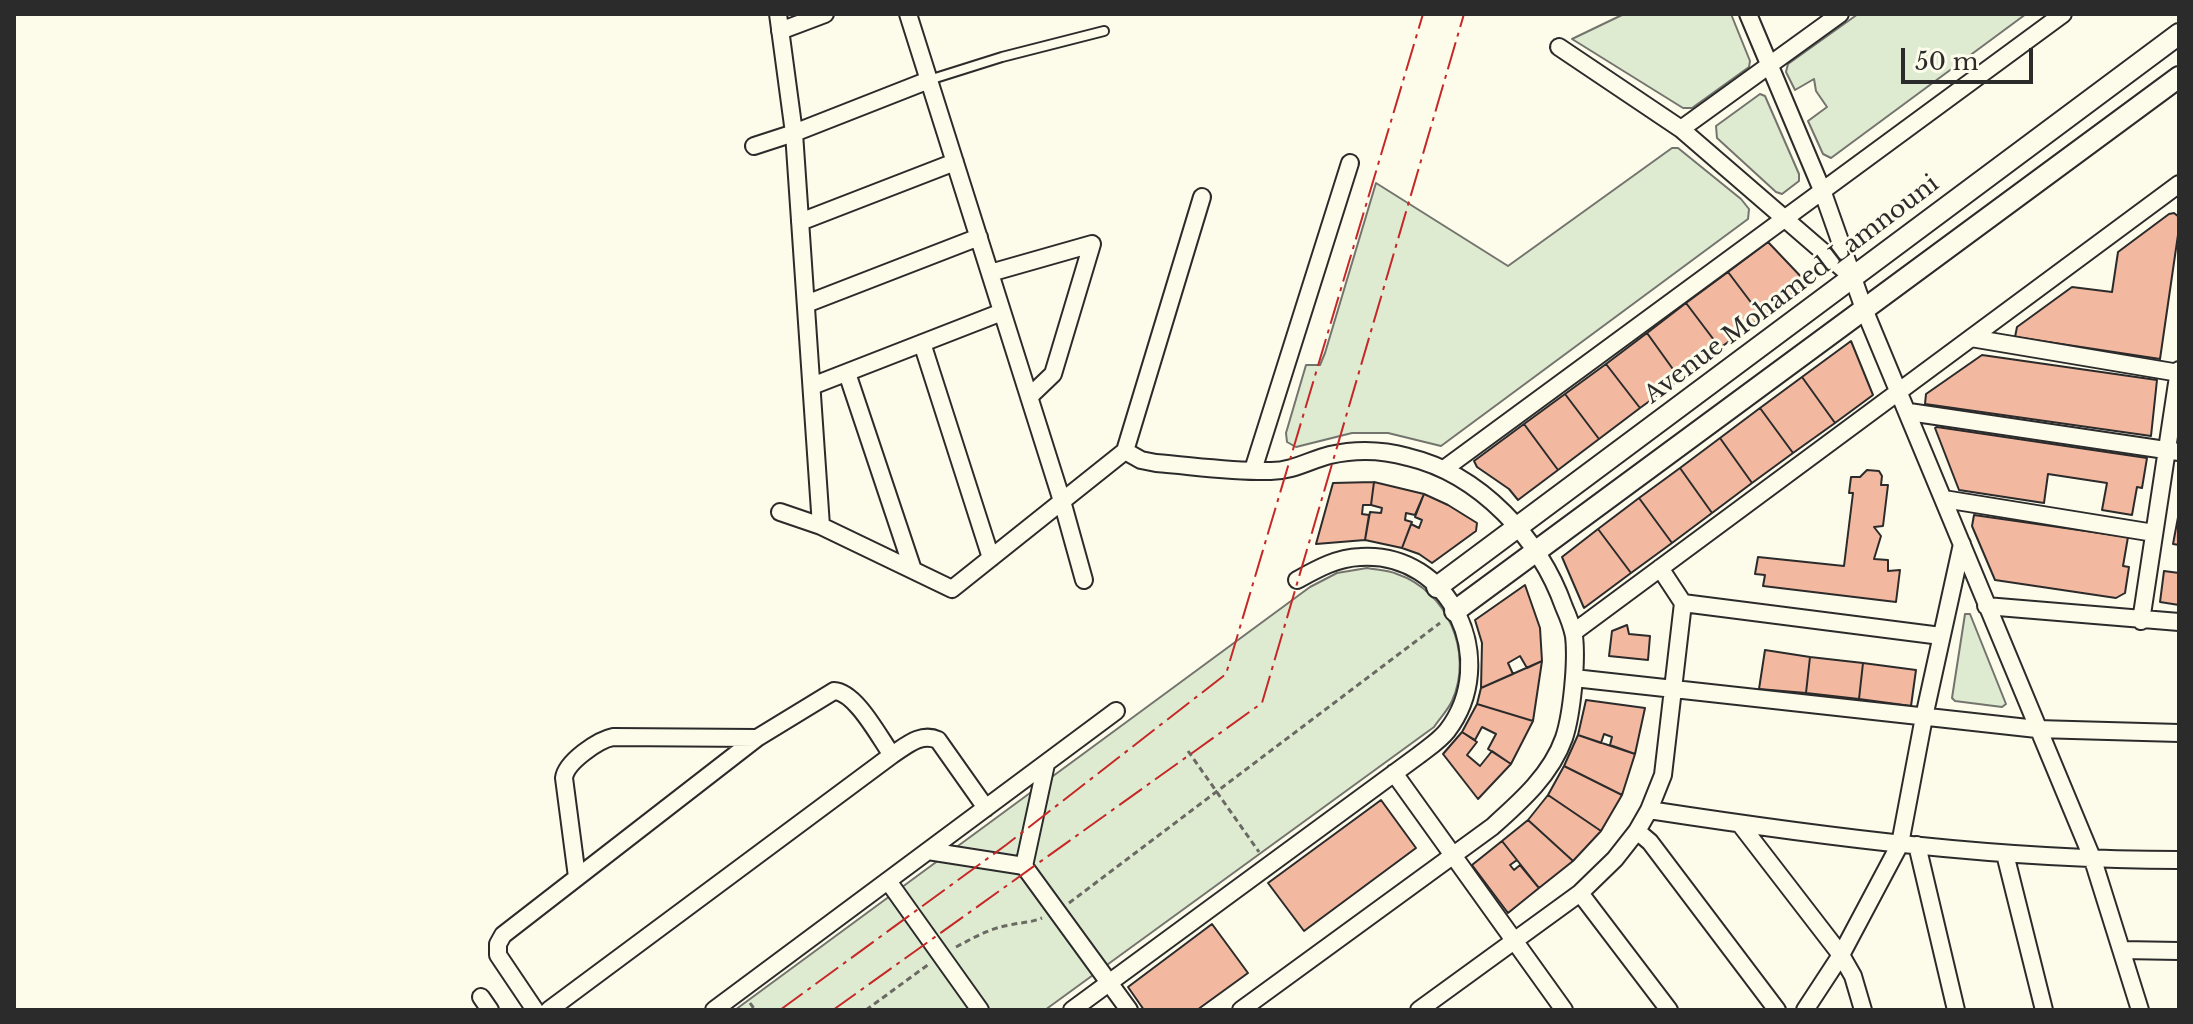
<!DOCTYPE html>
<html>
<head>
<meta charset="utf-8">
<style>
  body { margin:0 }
  #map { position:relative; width:2193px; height:1024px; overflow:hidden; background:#fdfbea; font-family:"Libre Baskerville",serif }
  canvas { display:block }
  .frame { position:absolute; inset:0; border:16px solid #2b2b2b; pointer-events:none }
  .scale { position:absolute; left:1901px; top:48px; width:132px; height:36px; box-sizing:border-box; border:4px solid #2b2b2b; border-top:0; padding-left:10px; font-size:24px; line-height:28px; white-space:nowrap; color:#2b2b2b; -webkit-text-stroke:6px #fdfbea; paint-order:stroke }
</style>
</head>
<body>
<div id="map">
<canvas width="2193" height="1024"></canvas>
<div class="frame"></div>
<div class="scale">50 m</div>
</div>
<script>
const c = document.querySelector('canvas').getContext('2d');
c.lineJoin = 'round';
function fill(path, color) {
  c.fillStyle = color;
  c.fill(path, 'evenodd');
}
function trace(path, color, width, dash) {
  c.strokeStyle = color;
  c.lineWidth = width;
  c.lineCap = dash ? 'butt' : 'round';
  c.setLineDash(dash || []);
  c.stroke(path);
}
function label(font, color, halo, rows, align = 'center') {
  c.font = font + ' "Libre Baskerville",serif';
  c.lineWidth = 6;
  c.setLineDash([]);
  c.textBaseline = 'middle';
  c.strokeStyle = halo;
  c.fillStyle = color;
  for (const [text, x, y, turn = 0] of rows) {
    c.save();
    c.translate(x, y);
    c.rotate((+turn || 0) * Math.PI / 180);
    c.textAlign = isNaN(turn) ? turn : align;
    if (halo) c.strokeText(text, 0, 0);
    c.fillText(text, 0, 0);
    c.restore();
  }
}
const green = new Path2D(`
  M1624 14H1731L1750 61 1749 67 1692 108H1683L1572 39Z
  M1858 14H2026L1831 158 1823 154 1808 121 1827 107 1816 91 1814 79 1795 90 1786 72 1788 64Z
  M1760 94 1765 96 1799 174V181L1782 194 1776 192 1717 138 1716 126Z
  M1672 148H1678L1741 199 1749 209 1748 219 1441 446 1388 433H1352L1296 447 1287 442 1286 433 1306 365H1320L1325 353 1376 183 1508 266Z
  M1367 568C1377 570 1388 570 1397 574 1447 591 1474 652 1452 701 1448 710 1440 718 1434 727L1045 1010H735L1310 587 1337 573Z
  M1965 614H1970L2006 704 2002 707 1955 701 1952 698Z`);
fill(green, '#deebd1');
trace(green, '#74746e', 2);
const building = new Path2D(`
  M2174 213 2179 217V228L2160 359 2015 337 2017 327 2072 287 2112 292 2118 252 2169 214Z
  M1768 242 1807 283 1762 317 1728 272Z
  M1728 272 1762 317 1720 348 1686 303Z
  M1686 303 1720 348 1680 379 1647 333Z
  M1647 333 1680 379 1640 408 1606 364Z
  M1851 341 1873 395 1835 423 1802 377Z
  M1982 355 2157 380 2151 436 1925 404 1926 394Z
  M1606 364 1640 408 1599 439 1565 394Z
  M1802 377 1835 423 1793 453 1760 408Z
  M1565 394 1599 439 1558 470 1524 424Z
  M1760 408 1793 453 1752 483 1720 438Z
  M1524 424 1558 470 1518 500 1509 489 1477 467 1474 461Z
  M1937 427 2147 458 2142 488 2137 487 2132 515 2102 510 2107 483 2048 474 2044 503 1959 490 1935 428Z
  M1720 438 1752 483 1712 513 1680 468Z
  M1680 468 1712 513 1672 543 1639 498Z
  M1867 470 1879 471 1882 476 1881 485H1888L1883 526 1874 527 1881 536 1874 559 1888 560V571L1900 570 1896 602 1763 586 1765 575 1755 574 1758 557 1844 566 1853 493H1849L1851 477H1860Z
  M1374 482 1371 505H1363L1362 514 1369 515 1365 540 1316 544 1333 483Z
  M1374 482 1424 494 1415 515 1406 513 1405 520 1412 522 1402 548 1365 540 1370 512 1381 513 1382 508 1371 505Z
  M1424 494 1448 505 1477 523 1476 531 1432 563 1419 554 1402 548 1411 524 1419 528 1422 520 1415 517Z
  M1639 498 1672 543 1631 573 1598 529Z
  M2179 512V545L2173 544Z
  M1974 515 2128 537 2123 566 2129 567 2125 593 2116 598 1995 580 1972 526Z
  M1598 529 1631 573 1584 608 1562 557Z
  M2164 571 2179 573V605L2160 602Z
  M1525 585 1540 628 1542 661 1527 668 1520 656 1508 663 1513 674 1481 688 1482 643 1475 620Z
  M1627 625 1629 634 1650 636 1648 660 1609 656 1612 631Z
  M1765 650 1810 657 1806 693 1759 689Z
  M1810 657 1863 663 1859 699 1806 693Z
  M1542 661 1533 721 1477 704 1481 688Z
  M1863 663 1916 670 1911 706 1859 699Z
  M1586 700 1645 708 1635 754 1610 745 1612 737 1604 734 1601 743 1578 735Z
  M1477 704 1533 721 1511 764 1488 749 1496 734 1482 727 1475 740 1462 732Z
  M1462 732 1477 742 1467 755 1480 766 1492 751 1511 764 1478 799 1443 754Z
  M1578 735 1635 754 1622 795 1564 766Z
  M1564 766 1622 795 1601 831 1548 795Z
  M1548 795 1601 831 1573 861 1528 820Z
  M1381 800 1416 848 1304 931 1268 883Z
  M1528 820 1573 861 1539 888 1502 841Z
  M1502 841 1517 860 1510 865 1514 870 1520 865 1539 888 1508 913 1472 865Z
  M1212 924 1248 973 1197 1010H1144L1128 987Z`);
fill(building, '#f2b8a0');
trace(building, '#2b2b2b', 2);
const service = new Path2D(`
  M929 80 1002 57 1104 31`);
const minor = new Path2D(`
  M778 14 794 133 821 526
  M908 14 1062 501 1084 580
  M1748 14 1822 190 1864 309 2093 860 2140 1010
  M780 31 825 14
  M1559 47 1681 129 1850 275
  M1681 129 1840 14
  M754 146 794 133 929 80
  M800 222 955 162
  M990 273 1092 244 1053 374 1029 397
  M806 304 979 237
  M1971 338 2179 373
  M922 343 991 558
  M847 373 913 570
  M812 386 1002 312
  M1909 412 2179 452
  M1125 451 1141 460 1156 463C1194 466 1233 472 1271 471 1293 471 1310 460 1330 455 1356 449 1383 450 1408 457 1480 474 1540 539 1564 607 1568 616 1572 626 1574 636 1577 661 1572 714 1564 738 1551 775 1520 802 1492 827L1241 1010
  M1444 469 2063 14
  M1253 470 1350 163
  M1944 499 2154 533
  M780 512 821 526 952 589 1125 451 1202 197
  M1683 603 1941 636
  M1986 606 2179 622
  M2141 621 2179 370
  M1574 632 2179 184
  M1574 678 2037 729 2179 733
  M1394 773 1564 1010
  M1649 810C1825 837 2001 860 2179 860
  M1740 824 1841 955 1853 976 1863 1010
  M1637 831 1650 842 1777 1010
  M1917 845 1956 1010
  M928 851 1024 866 1129 1010
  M2005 854 2044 1010
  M1024 866 1046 764
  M577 877 564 778C566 762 598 740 613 737L757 738
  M888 881 980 1010
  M1580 893 1669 1010
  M2122 950 2179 951
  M481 997 490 1010
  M535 1010 498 955V944L503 935 757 738 834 691C856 692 879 737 892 755
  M549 1010 892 755C906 746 921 732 938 740L986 808
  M714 1010 1116 711
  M1072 1010 1419 755C1428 748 1440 740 1447 731 1501 661 1451 551 1360 557 1336 558 1317 569 1297 580
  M1419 1010 1580 893 1615 859 1637 831 1649 810 1663 775 1683 603 1660 568
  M1805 1010 1841 955 1900 844 1924 717 1962 544`);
const tertiary = new Path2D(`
  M1437 587 2179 34
  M1455 611 2179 77`);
trace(service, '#2b2b2b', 12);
trace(minor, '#2b2b2b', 20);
trace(tertiary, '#2b2b2b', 24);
trace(new Path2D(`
  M1188 751 1259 852
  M1069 903 1440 623
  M956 947C973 938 990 928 1010 925 1022 922 1030 923 1042 918
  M750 1003 755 1010
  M866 1010 929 964`), '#6a6964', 3, [6, 4]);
trace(service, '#fdfbea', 8);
trace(minor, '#fdfbea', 16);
trace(tertiary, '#fdfbea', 20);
trace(new Path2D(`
  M780 1010 1006 845 1226 674 1423 14
  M833 1010 1262 703 1464 14`), '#c62828', 2, [28, 6, 4, 6]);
label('24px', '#2b2b2b', '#fdfbea', [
  ["Avenue Mohamed Lamnouni",1792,290,-37]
]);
</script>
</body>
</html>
